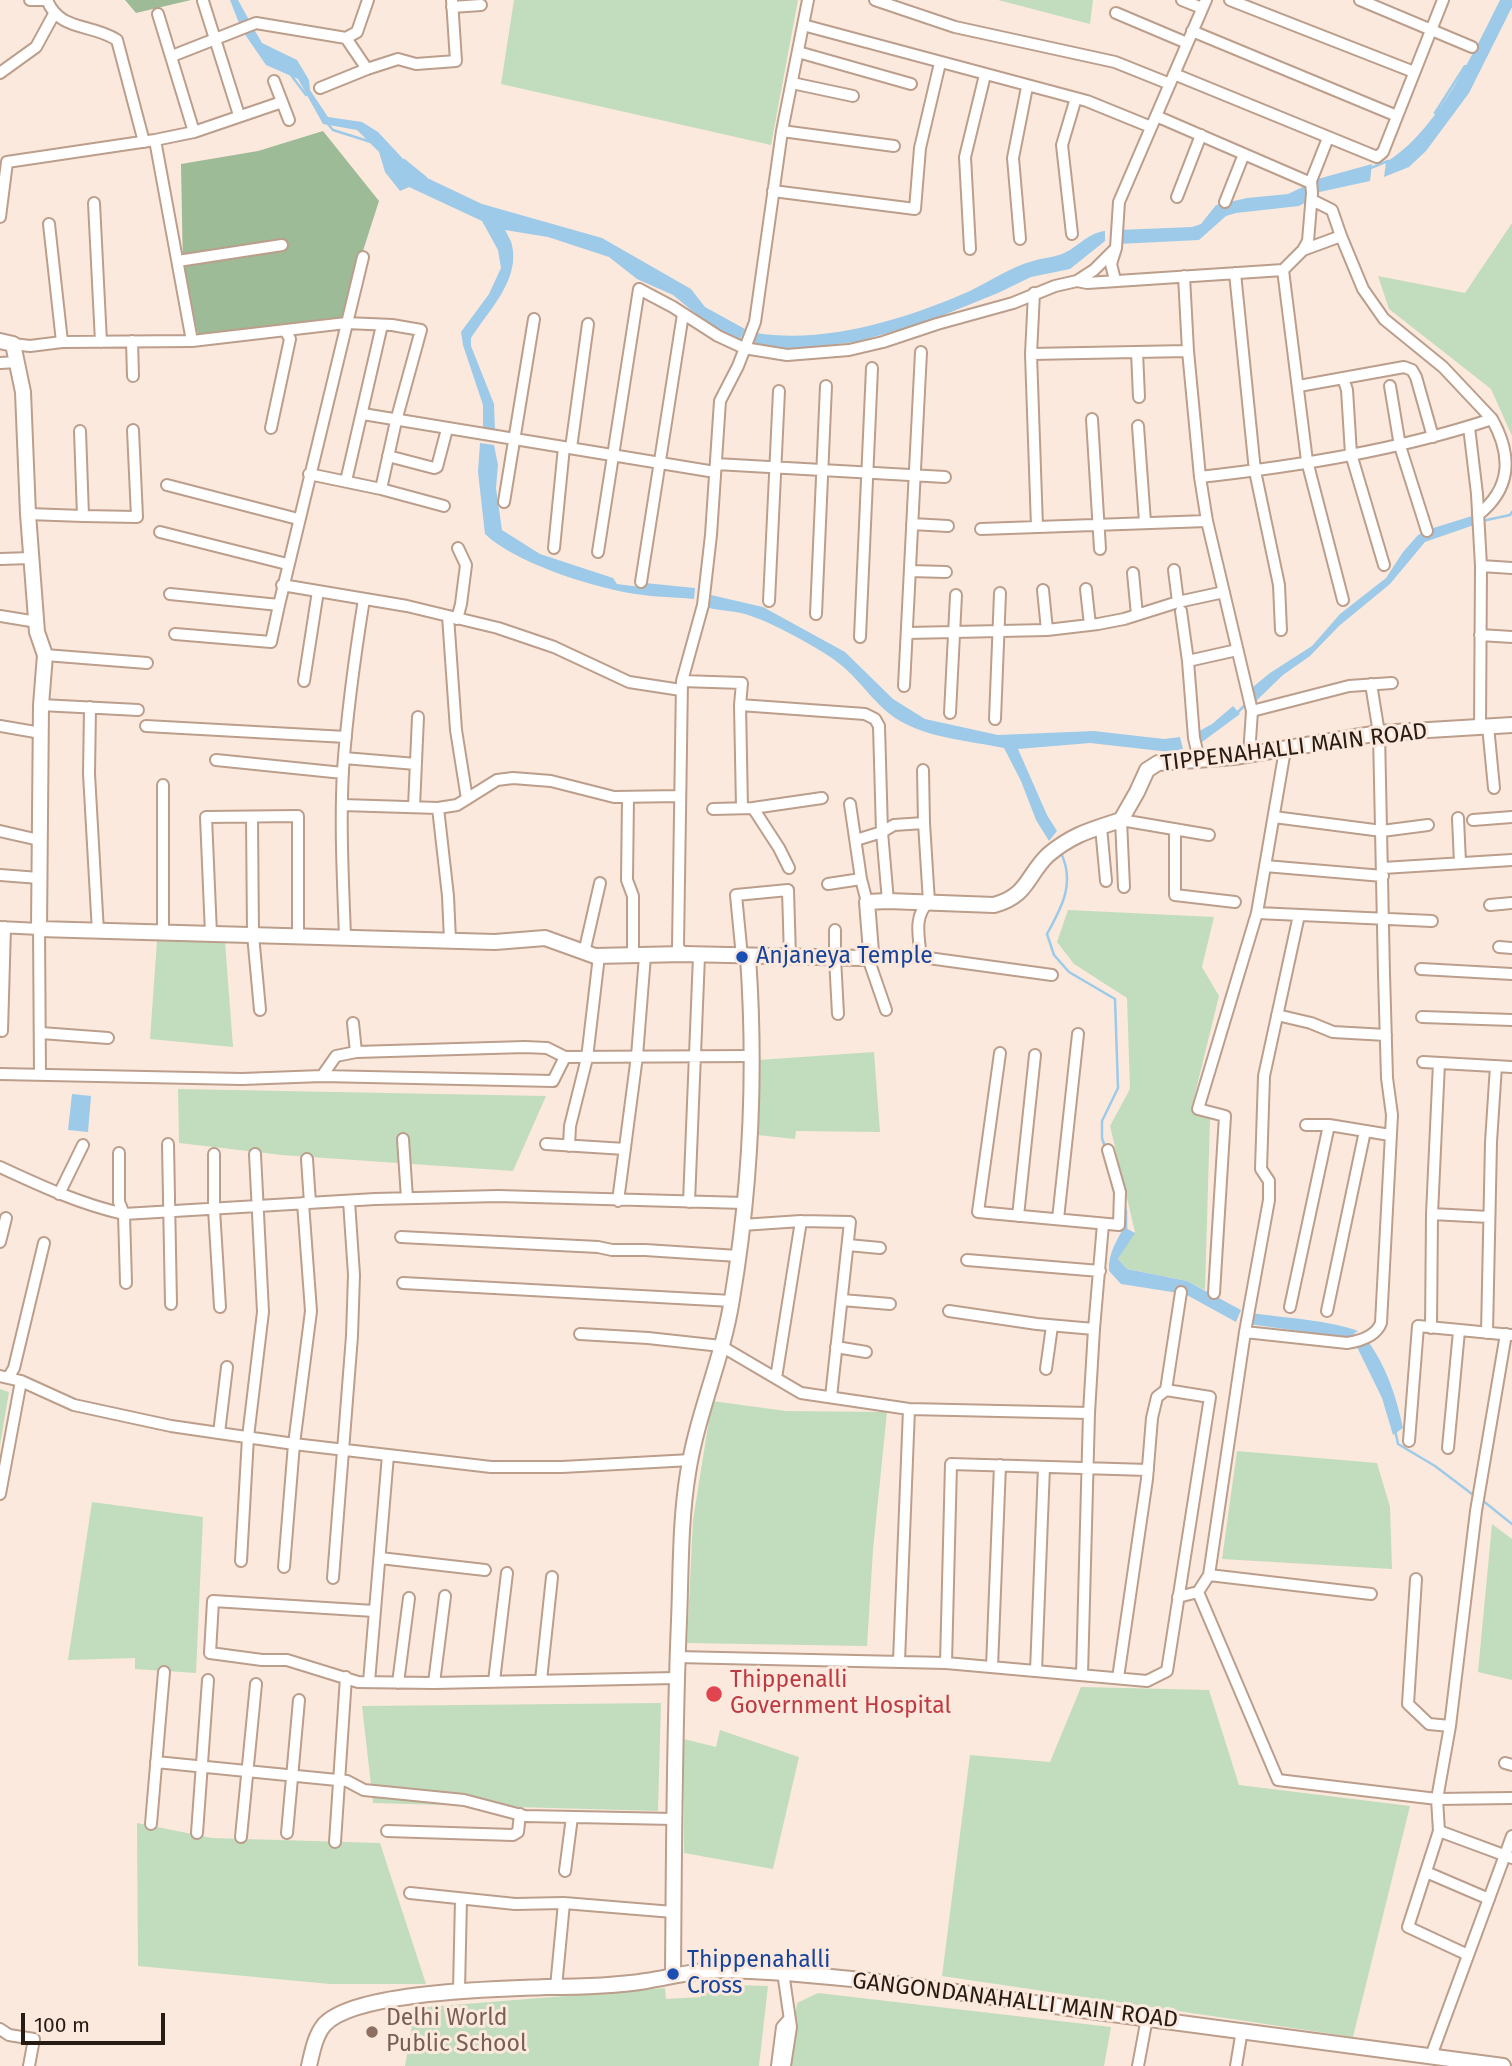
<!DOCTYPE html>
<html>
<head>
<meta charset="utf-8">
<style>
  body { margin:0 }
  #map { position:relative; width:1512px; height:2066px; overflow:hidden; background:#fce9dd; font-family:"Fira Sans",sans-serif }
  canvas { display:block }
  .scale { position:absolute; left:21px; top:2013px; width:144px; height:32px; box-sizing:border-box; border:4px solid #271c14; border-top:0; padding-left:9px; font-size:21px; line-height:24px; white-space:nowrap; color:#271c14; -webkit-text-stroke:5px #fce9dd; paint-order:stroke }
</style>
</head>
<body>
<div id="map">
<canvas width="1512" height="2066"></canvas>
<div class="scale">100 m</div>
</div>
<script>
const c = document.querySelector('canvas').getContext('2d');
c.lineJoin = 'round';
function fill(path, color) {
  c.fillStyle = color;
  c.fill(path, 'evenodd');
}
function trace(path, color, width, dash) {
  c.strokeStyle = color;
  c.lineWidth = width;
  c.lineCap = dash ? 'butt' : 'round';
  c.setLineDash(dash || []);
  c.stroke(path);
}
function label(font, color, halo, rows, align = 'center') {
  c.font = font + ' "Fira Sans",sans-serif';
  c.lineWidth = 6;
  c.setLineDash([]);
  c.textBaseline = 'middle';
  c.strokeStyle = halo;
  c.fillStyle = color;
  for (const [text, x, y, turn = 0] of rows) {
    c.save();
    c.translate(x, y);
    c.rotate((+turn || 0) * Math.PI / 180);
    c.textAlign = isNaN(turn) ? turn : align;
    if (halo) c.strokeText(text, 0, 0);
    c.fillText(text, 0, 0);
    c.restore();
  }
}
fill(new Path2D(`
  M514 0H798L771 145 501 84Z
  M998 0H1093L1090 24Z
  M1512 223V436L1491 389 1389 309 1378 276 1465 293Z
  M1068 910 1214 917 1202 967 1219 996 1191 1110 1210 1119 1205 1290 1187 1281 1127 1269 1118 1259 1135 1232 1110 1126 1130 1089 1127 998 1074 964 1057 942Z
  M157 941 225 942 233 1047 150 1039Z
  M874 1052 880 1132 796 1131 795 1139 757 1135 758 1060Z
  M178 1089 546 1096 513 1171 282 1155 179 1143Z
  M0 1389 9 1392 0 1445Z
  M712 1401 786 1411 887 1412 873 1550 867 1646 687 1643 693 1520Z
  M1237 1451 1377 1463 1390 1507 1392 1569 1222 1559Z
  M92 1502 203 1517 196 1673 135 1669V1658L68 1660Z
  M1492 1524 1512 1539V1680L1478 1672Z
  M1081 1687 1209 1690 1239 1785 1410 1806 1353 2037 942 1976 970 1755 1050 1762Z
  M661 1703 658 1811 373 1803 362 1706Z
  M720 1730 799 1757 773 1869 684 1853V1739L716 1747Z
  M137 1823 212 1838 380 1843 426 1984H330L138 1966Z
  M701 1984 768 1986 759 2066H405L415 2008 665 1988 666 1999 701 1997Z
  M818 1993 1111 2027 1104 2066H788L797 2003Z`), '#c2ddbd');
fill(new Path2D(`
  M125 0H191L136 13Z
  M323 131 379 201 341 319 198 334 183 270 181 164 258 151Z`), '#9cbb96');
fill(new Path2D(`
  M230 0H238L249 20 239 23Z
  M1500 0H1512V7L1469 93 1426 151 1409 167 1384 177 1386 162C1436 133 1474 52 1500 0Z
  M254 29 262 43 297 60 309 80 310 90 328 117 362 122 378 132 405 161 423 176 482 204 602 238 691 289 705 307 745 329 740 340 718 332 673 295 637 279 609 257 548 237 505 230C507 234 511 240 512 245 520 280 489 310 471 338V346L494 404 495 431 483 428V405L463 345 461 332 489 294 501 268 498 250 482 221 409 187 400 191 385 172 379 152 357 130 323 124 298 79 266 65 244 33Z
  M1372 164 1370 181 1315 193 1314 180Z
  M1307 185 1308 201 1299 206 1236 213 1226 216 1199 240 1118 244V230L1192 227 1201 224 1216 205 1247 198 1288 194Z
  M1105 231V241L1070 269 1031 277 998 293 924 323 855 342 788 350 752 345 756 333C827 344 906 319 970 291 990 281 1011 267 1033 261 1041 258 1050 258 1059 255 1076 250 1086 233 1105 231Z
  M480 443 494 445 498 465 496 488 502 530 540 554 613 578 617 584 640 587 645 583 695 588 694 599C673 597 650 597 629 593 589 586 514 562 485 534L478 472Z
  M1472 516 1474 525 1425 542 1390 584 1339 626 1310 656 1283 675 1254 703 1248 691 1270 673 1312 646 1340 614 1386 578 1403 552 1418 535 1430 529Z
  M711 595 763 607 845 652 893 699 925 719 998 735 1094 731 1164 739 1180 737 1183 749 1170 752 1090 743 1018 749 1047 815 1057 831 1049 841 1036 820 1021 781 1004 748C969 741 930 738 900 721 876 707 862 682 841 665 825 651 771 622 751 616 738 611 722 611 709 608Z
  M1233 706 1240 714 1198 745 1194 734 1212 724Z
  M72 1094 91 1096 88 1132 68 1130Z
  M1124 1227 1135 1233 1118 1259 1127 1269 1187 1281 1241 1310 1236 1322 1185 1294 1121 1284 1109 1271C1108 1254 1116 1242 1124 1227Z
  M1252 1313C1284 1318 1329 1320 1358 1331L1348 1338 1249 1324Z
  M1368 1341C1387 1368 1396 1396 1403 1428L1393 1435 1382 1398 1356 1345Z`), '#9dcae8');
trace(new Path2D(`
  M291 75 306 95
  M1435 113 1465 66
  M327 123 333 130 371 142
  M404 160 426 178
  M1368 169 1388 161
  M1482 521 1510 515 1512 512
  M1237 713 1247 703
  M1060 851C1076 882 1062 907 1047 934L1054 955 1069 972 1115 999 1118 1088 1102 1121V1138L1105 1147
  M1124 1204 1126 1211V1231
  M1395 1430 1398 1444 1435 1466 1476 1497
  M1482 1500 1512 1524`), '#9dcae8', 2.5);
const street = new Path2D(`
  M30 0H45
  M47 0C60 32 91 23 117 40L144 142
  M875 0 955 27 1115 62 1170 84
  M1182 0 1202 8
  M1230 0 1414 72
  M1360 0 1472 47
  M203 1 239 115
  M452 7 481 5
  M1116 13 1187 43
  M158 14 194 132
  M803 25 1087 101 1151 127
  M1192 31 1397 116
  M346 38 367 69 398 59 416 64 456 61 452 0
  M346 38 357 32 368 0
  M798 52 911 84
  M172 56 256 23 346 38
  M0 73 36 47 54 14
  M1174 74 1377 157 1383 152 1443 0
  M274 81 289 120
  M792 83 853 96
  M320 88 367 69
  M1156 116 1311 183
  M782 131 894 146
  M1328 138 1311 181 1312 193 1308 241 1303 250 1283 270 1307 461 1343 600
  M155 140 192 341
  M773 191 915 209 920 148 940 63
  M1177 197 1201 135
  M1312 200 1332 210 1341 236
  M1225 202 1244 154
  M94 203 101 342
  M0 217 7 162 155 140 194 132 282 102
  M49 224 62 342
  M1072 234 1062 145 1076 98
  M1020 239 1013 158 1027 87
  M970 249 965 157 985 75
  M1303 250 1341 236 1363 289 1384 319 1443 367 1492 419
  M178 261 282 245
  M1235 273 1255 471 1279 585 1281 630
  M1184 276 1188 351 1200 477 1207 521 1252 711
  M1115 280 1111 264 1116 248 1119 202 1206 0
  M1077 281 1087 283 1283 270
  M1034 293 1031 354 1037 527
  M132 341 133 376
  M13 344 30 346 62 342 192 341 346 323 392 325 421 330 396 421 381 489 309 474
  M1137 352 1139 397
  M1031 354 1188 351
  M0 363 17 362
  M1343 378 1347 390 1351 454 1384 565
  M1299 386 1404 367 1412 370 1416 377 1433 437
  M1390 386 1400 446 1427 531
  M363 414 715 472
  M1092 419 1100 549
  M1138 426 1145 522
  M1469 427 1477 494 1481 566 1480 727
  M271 428 290 339 285 330
  M571 448 588 324
  M388 456 434 468 437 467 447 429
  M716 464 945 477
  M1200 477C1298 466 1399 450 1492 419 1512 455 1512 488 1478 515
  M346 481 382 325
  M167 485 298 519
  M381 489 444 506
  M504 502 534 319
  M28 514 83 516 80 431
  M83 516 137 517 133 430
  M912 524 948 526
  M981 529 1207 521
  M160 532 287 564
  M554 548 564 447
  M598 552 639 289 673 307 718 336 744 348 787 355 849 350 883 342 937 324 1013 303 1055 286 1077 281 1094 270 1116 248
  M0 559 31 558
  M1481 566 1512 568
  M1174 570 1178 602
  M910 571 946 572
  M1133 573 1137 615
  M641 582 683 314
  M282 585 407 606 498 628 554 647 629 682 681 690
  M1086 589 1090 625
  M1043 590 1047 630
  M170 594 279 605 363 257
  M769 601 779 391
  M1181 611 1188 661
  M816 614 826 386
  M0 616 37 622
  M448 616 456 730 467 799
  M457 619 461 604 466 565 458 548
  M907 633 1047 630 1098 624 1124 619 1178 602 1224 592
  M175 634 271 642 279 605
  M1480 635 1512 637
  M860 637 872 368
  M45 655 147 663
  M304 681 318 591
  M682 681 742 683 740 705 742 808
  M904 686 921 352
  M41 705 138 710
  M740 705 865 714 875 719 879 726 882 832 888 901
  M90 707 89 774 98 932
  M950 713 956 595
  M995 719 1000 593
  M0 726 41 733
  M146 726 346 737
  M1488 726 1494 788
  M1249 755 1252 711 1349 686 1392 683
  M344 758 416 764
  M1199 759 1194 738 1188 661 1237 650
  M216 760 343 773
  M163 785V933
  M628 797 627 880 633 896V956
  M850 804 861 879 867 902
  M342 805 438 808 457 805 497 780 513 778 551 781 614 797 680 796
  M414 807 418 717
  M438 808 448 896 450 940
  M753 808 779 848 789 868
  M713 809 753 808 822 798
  M252 817 253 935 260 1010
  M1274 817 1382 831 1428 825
  M1458 818 1460 863
  M1473 820 1512 817
  M1101 827 1106 881
  M1175 829V895L1235 902
  M0 831 39 840
  M856 840 882 832 894 825 924 823
  M1265 866 1383 876
  M1383 868 1512 860
  M0 875 39 878
  M828 884 861 879
  M1124 887 1121 820 1209 835
  M1490 905 1512 903
  M1257 913 1432 921
  M0 927 39 929 40 1074
  M835 930V958L838 1014
  M211 934 206 817 298 816V935
  M345 936C343 881 340 825 343 770 347 712 355 655 364 599
  M1499 947 1512 948
  M584 953 600 883
  M684 954 678 947 682 681 703 605 711 535 720 401 738 366 755 322 782 131 808 0
  M742 957 736 895 788 890 790 957
  M921 957C919 938 913 915 929 902L924 823 923 770
  M1421 969 1512 974
  M886 1010 867 955 921 957 1052 975
  M1277 1015 1311 1023 1333 1032 1386 1035
  M1422 1017 1512 1020
  M353 1023 356 1052
  M2 1031 5 927
  M41 1033 108 1038
  M1000 1053 978 1212 1119 1225 1120 1192 1108 1150
  M1423 1062 1512 1067
  M0 1074 242 1079 322 1076 336 1056 356 1052 525 1047 547 1048 565 1057 752 1056
  M322 1076 553 1081 565 1057
  M1306 1125H1329L1390 1135
  M403 1139 407 1198
  M168 1144 171 1304
  M546 1144 625 1149
  M569 1146 570 1126 587 1058 599 956
  M119 1153V1202L124 1214 126 1283
  M214 1154V1209L220 1307
  M307 1159 310 1203
  M0 1167C41 1186 80 1204 124 1214L375 1199 498 1196 744 1203
  M59 1194 83 1145
  M618 1201 637 1056 645 956
  M689 1202 699 956
  M1432 1214 1489 1217
  M1018 1216 1035 1055
  M1058 1219 1078 1034
  M742 1225 801 1221 850 1222 831 1397
  M401 1237 598 1247 612 1250H645L738 1256
  M0 1242 6 1218
  M848 1245 880 1248
  M967 1260 1100 1271
  M403 1283 732 1301
  M1214 1293 1225 1116 1198 1109 1257 913 1285 750
  M842 1300 890 1304
  M1290 1307 1329 1125
  M949 1311 1037 1324 1094 1329
  M1327 1311 1365 1131
  M1431 1328 1432 1214 1439 1063
  M1245 1332 1347 1343C1360 1341 1376 1336 1381 1323L1392 1115 1387 1078 1384 974 1379 733 1371 684
  M1487 1333 1491 1142 1496 1066
  M580 1334 648 1338 721 1346 801 1393 909 1409 1089 1413
  M836 1347 866 1352
  M1046 1369 1052 1326
  M0 1376 21 1381 74 1405 171 1426 294 1444 491 1467H562L691 1460
  M8 1378 14 1368 44 1243
  M776 1378 801 1221
  M1166 1390 1181 1292
  M219 1433 227 1367
  M1409 1441 1418 1326 1512 1335
  M1448 1448 1459 1331
  M0 1494 21 1381
  M380 1558 485 1570
  M241 1561 248 1437 263 1312 255 1154
  M284 1567 294 1444 311 1311 303 1203
  M1209 1575 1371 1594
  M333 1578 352 1336 354 1275 349 1201
  M1416 1579 1408 1704 1429 1724 1450 1726
  M1198 1592 1209 1575 1245 1332 1269 1200V1181L1261 1169 1264 1076 1299 915
  M1178 1597 1198 1592 1278 1780 1437 1799 1512 1798
  M374 1611 213 1601 210 1653 262 1660H287L358 1682 434 1683 676 1678
  M677 1657 946 1663 1147 1681 1167 1671 1210 1397 1166 1390 1157 1397 1152 1418 1147 1479 1118 1678
  M899 1661 909 1409
  M946 1663 951 1464 1148 1470
  M992 1667 1000 1465
  M1036 1671 1044 1467
  M1082 1675 1089 1413 1094 1329 1103 1224
  M541 1680 552 1577
  M494 1681 507 1573
  M369 1682 388 1455
  M398 1683 409 1598
  M434 1683 445 1596
  M156 1762 347 1781 364 1790 464 1800 525 1816 674 1819
  M1505 1763 1512 1765
  M151 1824 164 1672
  M387 1831 513 1835 518 1832 520 1814
  M1439 1831 1512 1858
  M197 1833 208 1680
  M287 1833 299 1700
  M241 1837 256 1684
  M335 1842 346 1677
  M565 1871 572 1817
  M1426 1872 1489 1899
  M410 1893 515 1904 564 1903 673 1912
  M1468 1955 1408 1927 1439 1831 1437 1799 1450 1726 1476 1511 1506 1334
  M783 1972 791 2027 785 2066
  M556 1987 564 1903
  M459 1990 461 1899
  M0 2029 9 2035 34 2039 29 2066
  M1431 2056 1512 1836
  M777 2066 782 2027 789 2019
  M1138 2066 1147 2018
  M1236 2066 1242 2030`);
const secondary = new Path2D(`
  M0 341 13 344 23 392 28 514 37 632 45 655 41 705 39 929 495 942 545 938 595 956 684 954 862 958 871 952 867 902 888 901 994 905C1028 896 1027 875 1048 855 1073 834 1091 830 1121 820L1137 792 1147 770 1158 763 1234 757 1379 733 1512 725
  M673 1974C674 1856 674 1739 679 1621 681 1572 680 1521 688 1473 697 1414 723 1358 732 1299 751 1186 756 1071 748 957
  M309 2066C312 2053 315 2036 324 2025 354 1991 501 1989 547 1987 580 1987 614 1986 646 1981 671 1977 695 1970 720 1970 844 1973 967 1994 1090 2011 1228 2030 1365 2047 1503 2066`);
trace(street, '#bb9e8b', 14);
trace(secondary, '#bb9e8b', 18);
trace(street, '#fff', 10);
trace(secondary, '#fff', 14);
for (const [x, y, r, color] of [
  [742,957,7,"#1a4fb4"],
  [714,1694,9,"#e0444e"],
  [673,1974,7,"#1a4fb4"],
  [372,2032,7,"#8d6e63"]
]) {
  const dot = new Path2D();
  dot.arc(x, y, r, 0, 2 * Math.PI);
  c.fillStyle = color;
  c.fill(dot);
  trace(dot, '#fce9dd', 2.5);
}
label('23px', '#271c14', '#fce9dd', [
  ["TIPPENAHALLI MAIN ROAD",1294,748,-7],
  ["GANGONDANAHALLI MAIN ROAD",1015,2001,7]
]);
label('23px', '#164399', '#fce9dd', [
  ["Anjaneya Temple",756,957],
  ["Thippenahalli",687,1961],
  ["Cross",687,1987]
], 'left');
label('23px', '#be3a42', '#fce9dd', [
  ["Thippenalli",730,1681],
  ["Government Hospital",730,1707]
], 'left');
label('23px', '#785e54', '#fce9dd', [
  ["Delhi World",386,2019],
  ["Public School",386,2045]
], 'left');
</script>
</body>
</html>
